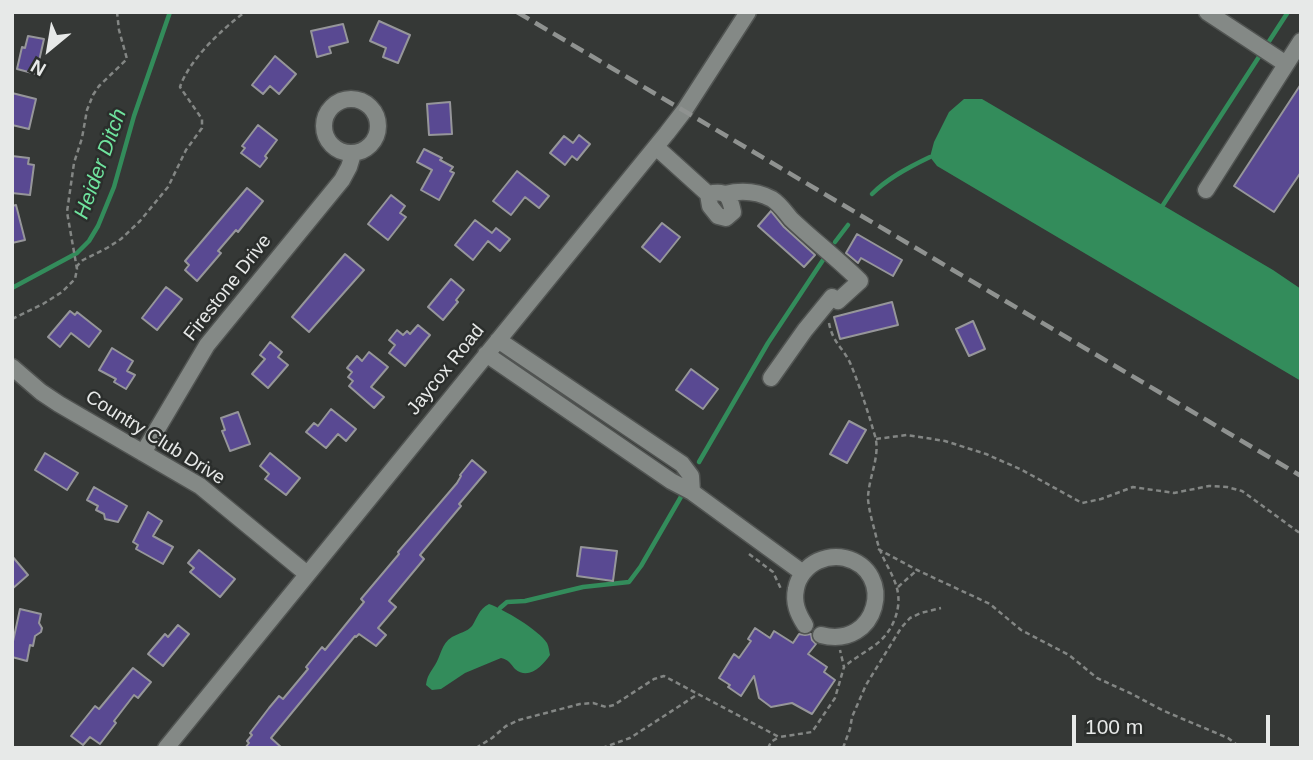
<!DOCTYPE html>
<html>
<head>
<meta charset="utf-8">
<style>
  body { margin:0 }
  #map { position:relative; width:1313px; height:760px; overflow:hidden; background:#353836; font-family:Helvetica,sans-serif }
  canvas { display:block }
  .frame { position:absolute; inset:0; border:14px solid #e7e9e8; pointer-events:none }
  .north { position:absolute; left:14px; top:14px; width:70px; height:70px; -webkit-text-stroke:5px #2b2e2c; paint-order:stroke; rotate:210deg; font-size:19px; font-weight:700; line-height:28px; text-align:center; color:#e7e9e8 }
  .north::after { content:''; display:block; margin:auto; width:24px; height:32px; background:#e7e9e8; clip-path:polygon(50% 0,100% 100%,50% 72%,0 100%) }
  .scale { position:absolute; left:1072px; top:715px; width:198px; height:32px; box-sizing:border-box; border:4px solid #e7e9e8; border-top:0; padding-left:9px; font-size:21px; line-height:24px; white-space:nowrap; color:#e7e9e8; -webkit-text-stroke:5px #2b2e2c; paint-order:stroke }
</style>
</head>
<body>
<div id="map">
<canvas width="1313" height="760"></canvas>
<div class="frame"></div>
<div class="north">N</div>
<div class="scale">100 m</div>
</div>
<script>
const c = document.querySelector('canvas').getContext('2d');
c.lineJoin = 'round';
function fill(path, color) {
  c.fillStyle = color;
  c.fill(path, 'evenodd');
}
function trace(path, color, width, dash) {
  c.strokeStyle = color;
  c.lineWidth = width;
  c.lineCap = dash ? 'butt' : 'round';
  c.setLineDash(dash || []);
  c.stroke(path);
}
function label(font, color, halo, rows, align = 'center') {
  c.font = font + ' Helvetica,sans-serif';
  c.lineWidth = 5;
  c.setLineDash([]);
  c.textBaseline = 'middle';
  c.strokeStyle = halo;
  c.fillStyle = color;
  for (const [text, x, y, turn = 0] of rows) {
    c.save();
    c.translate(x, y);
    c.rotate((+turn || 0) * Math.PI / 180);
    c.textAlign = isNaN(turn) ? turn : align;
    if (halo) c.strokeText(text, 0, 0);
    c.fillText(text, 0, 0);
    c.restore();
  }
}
fill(new Path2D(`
  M964 99H982L1273 270 1301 289V381L937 166 930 157 934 142 949 112Z
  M489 604C503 609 539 630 547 643 549 647 549 651 550 655 543 665 529 681 515 669 510 663 509 660 501 658L465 673 441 689 432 690 426 685C427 676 430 673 435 665 441 656 441 644 452 637 459 633 467 632 472 626 478 617 478 610 489 604Z`), '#338c5b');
trace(new Path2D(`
  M872 194C888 178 909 167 930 157
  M1163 205 1288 12
  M835 242 848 225
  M12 288 77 253 89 241 98 226 114 187 134 116 170 12
  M699 462 768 343 823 260
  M500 608 507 602 525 601 583 587 629 582 641 566 682 495`), '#338c5b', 4.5);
const building = new Path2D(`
  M379 21 410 35 398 63 383 57 386 48 370 41Z
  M343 24 348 42 329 47 331 53 317 57 311 31Z
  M28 36 44 39 36 74 17 69 22 47 25 48Z
  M275 56 296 74 279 94 270 86 263 94 252 85Z
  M1301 84V172L1274 212 1234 186Z
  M12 93 36 99 29 129 12 125Z
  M450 102 452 134 429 135 427 104Z
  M258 125 277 140 265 156 267 158 260 167 241 153 245 148 242 146Z
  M579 135 590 144 577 160 572 156 565 165 550 153 564 136 573 143Z
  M424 149 442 158 440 160 453 167 450 171 454 173 439 200 421 190 432 170 417 162Z
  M12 156 29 158 28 164 34 165 30 195 12 193Z
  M517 171 549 196 539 208 525 197 511 215 493 201Z
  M247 188 263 201 238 232 236 230 218 251 221 253 197 281 185 270 189 265 185 261Z
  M391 195 405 206 400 213 406 217 388 240 368 224Z
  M16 205 25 240 12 243V206Z
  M771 211 784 227 815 255 804 267 758 226Z
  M475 220 492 233 496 228 510 239 500 251 488 241 473 260 455 245Z
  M662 223 680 237 660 262 642 247Z
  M857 234 902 260 893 276 861 258 858 263 846 253Z
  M345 254 364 270 309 332 292 317Z
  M451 279 464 290 456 300 458 302 443 320 428 307Z
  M166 287 182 299 157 330 142 318Z
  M892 302 898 325 840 339 834 317Z
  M70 311 75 315 77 312 101 331 89 347 71 333 60 347 48 337Z
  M973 321 985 349 969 356 956 329Z
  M418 325 430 335 405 366 389 353 395 345 389 340 397 330 403 335 407 331 410 334Z
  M270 342 282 352 278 357 288 365 268 388 252 374 265 359 260 355Z
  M112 348 133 361 127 371 135 375 126 389 114 382 116 379 99 370Z
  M369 352 388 367 371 387 384 397 374 408 349 386 353 381 348 377 352 372 347 368 357 356 362 361Z
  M691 369 718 389 703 409 676 390Z
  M331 409 356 429 346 441 338 434 326 448 306 432 314 423 318 426Z
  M238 412 250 444 230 451 222 431 225 430 221 418Z
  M849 421 866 430 847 463 830 454Z
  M45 453 78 473 67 490 35 470Z
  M270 453 300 478 286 495 265 479 269 474 260 466Z
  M472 460 486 472 459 504 461 506 420 555 424 559 389 601 396 607 378 628 386 635 376 646 359 634 356 637 355 636 271 738 282 748H245L249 743 247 741 252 735 250 733 269 708 279 696 283 699 308 669 306 667 322 647 325 650 364 602 361 599 399 554 398 552 457 483 461 476 460 475Z
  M94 487 127 506 118 522 105 519 104 514 96 510 98 506 87 500Z
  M148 512 162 521 153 536 173 547 163 564 136 549 138 545 133 542Z
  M581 547 617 551 613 581 577 576Z
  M199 550 235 579 220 597 190 572 194 568 188 563Z
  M12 556 28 575 12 589Z
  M20 609 41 614 39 623 42 628 41 632 35 636 33 646 30 645 27 661 12 657V646Z
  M178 625 189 634 163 666 148 654 165 634 168 637Z
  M755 628 770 638 774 631 793 643 799 634 805 635 811 634 812 640 816 644 808 654 827 667 824 672 835 680 812 714 792 703 771 707 759 698 754 676 741 696 728 687 730 685 719 678 734 654 739 658 751 641 748 639Z
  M133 668 151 682 138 698 134 695 114 721 116 723 100 744 90 737 83 745 71 736 95 706 99 709Z`);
fill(building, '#594992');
trace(building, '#96969a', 2);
const minor = new Path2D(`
  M1207 12 1286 64
  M324 126a27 27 0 1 1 54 0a27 27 0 1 1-54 0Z
  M656 147 708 194 710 206 718 216 726 218 733 212C729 194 726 190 708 194
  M1206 190 1301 41
  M725 194C742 190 757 191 772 199 780 204 785 212 791 219 813 240 838 259 860 281L838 301 832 297 805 330 771 378
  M498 340 682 464 691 476 692 492
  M486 354 671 481 692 492 803 573
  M12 367 41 392 59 404 200 486 307 574
  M143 453 207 345 342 180 349 167 353 154
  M805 625C798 614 793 603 796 589 798 577 807 566 818 561 827 557 836 556 845 558 897 571 878 650 821 635
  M166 748 667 133 684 111 748 12`);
trace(minor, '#515452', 19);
trace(new Path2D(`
  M76 267 83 260 107 248 121 239 140 221 168 187 186 150 202 128V119L180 87C189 60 222 29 245 12
  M12 319 43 304 62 292 75 279 77 269 67 212 74 163 82 138 87 110 93 95 99 86 127 59 119 30 117 12
  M829 323C833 344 844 348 851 365 860 387 868 412 875 436 881 456 868 478 868 499 869 511 873 524 876 536 882 569 909 584 894 621 883 647 863 650 844 667
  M876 439 907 435 945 441 986 454 1022 470 1082 503 1101 499 1133 487 1174 493 1209 486 1227 487 1242 491 1301 534
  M878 549 917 570 990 604 1021 630 1069 655 1097 678 1130 693 1164 711 1228 738 1241 748
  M749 554 773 572 781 589
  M898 587 916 571
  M476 748 492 738 506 726 519 720 580 704 593 703 606 707 614 705 654 679 664 676 779 737 812 732 835 698 844 667 840 650
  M602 748 630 738 698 694
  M768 748 771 742 779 737
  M843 748 850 729 852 717 866 685 901 628 910 618 921 613 941 608`), '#838684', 2.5, [5, 3.5]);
trace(minor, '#848986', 16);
trace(new Path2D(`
  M517 12 1301 476`), '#8f9290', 4.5, [14, 7]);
label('19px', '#e7e9e8', '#2b2e2c', [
  ["Firestone Drive",228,288,-52],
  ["Jaycox Road",446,370,-51],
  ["Country Club Drive",155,438,32]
]);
label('italic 21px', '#6fe39e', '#2b2e2c', [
  ["Heider Ditch",101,164,-70]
]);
</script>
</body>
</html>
